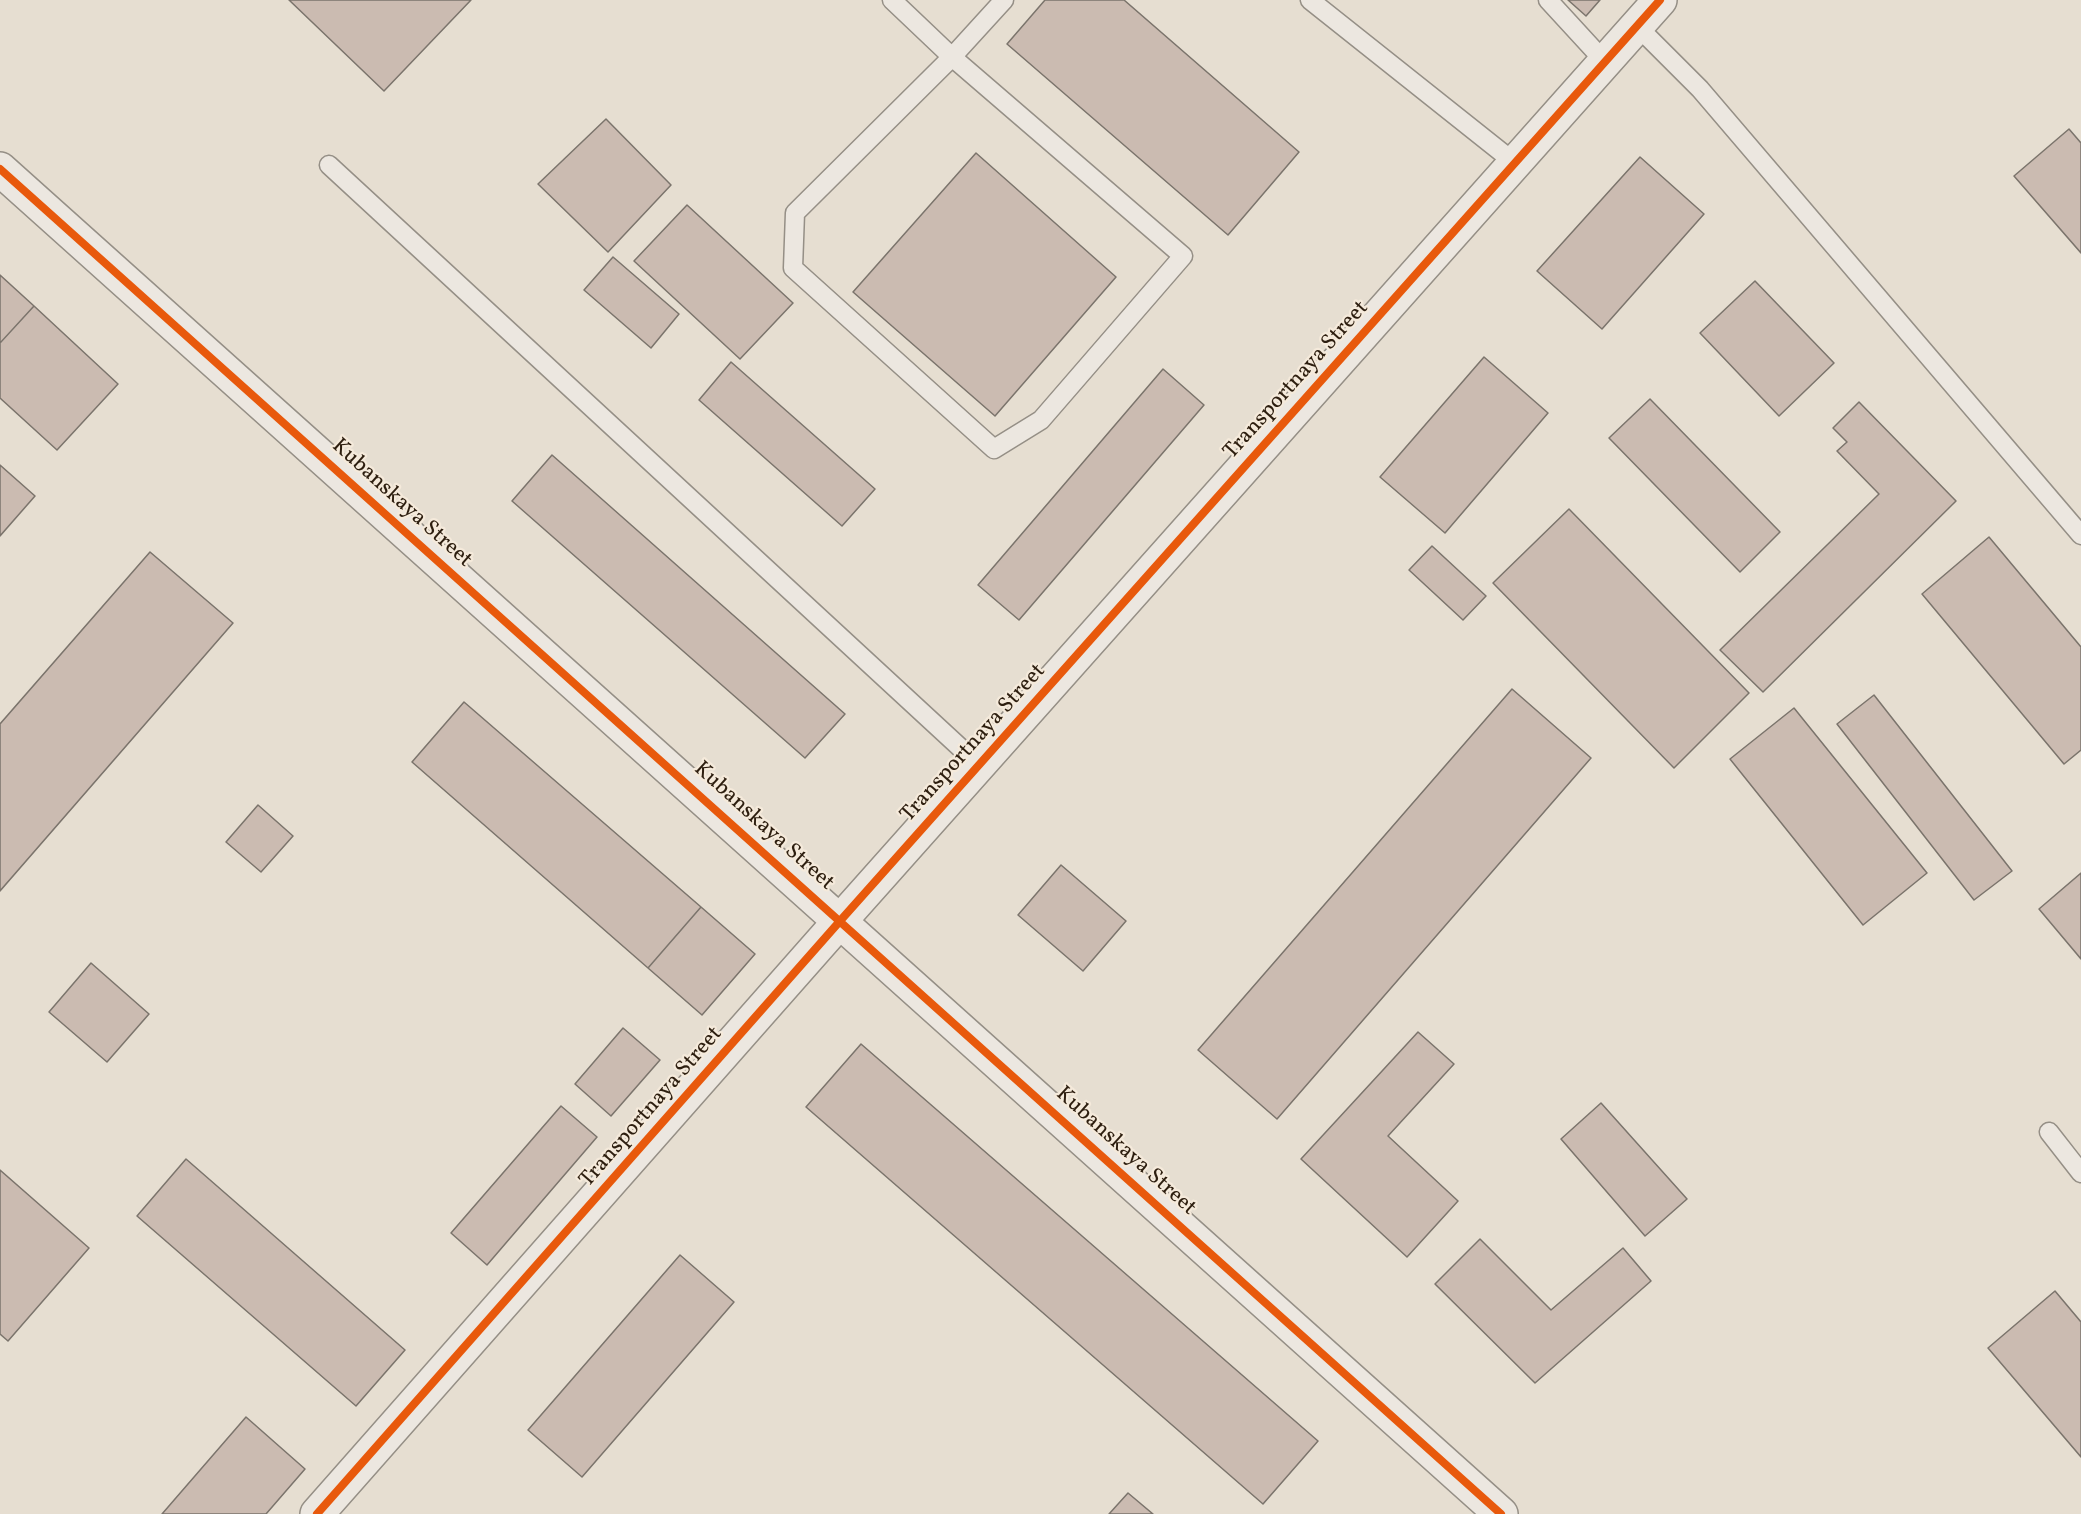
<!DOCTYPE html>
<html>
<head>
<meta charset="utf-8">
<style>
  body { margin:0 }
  canvas { display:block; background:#e6ded1 }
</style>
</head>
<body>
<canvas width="2081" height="1514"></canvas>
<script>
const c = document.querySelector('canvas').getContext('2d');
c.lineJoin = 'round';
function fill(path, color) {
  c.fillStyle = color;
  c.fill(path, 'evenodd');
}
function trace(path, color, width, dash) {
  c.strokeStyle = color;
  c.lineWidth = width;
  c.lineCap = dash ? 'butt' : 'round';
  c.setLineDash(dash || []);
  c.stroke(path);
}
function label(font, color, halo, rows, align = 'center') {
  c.font = font + ' Vollkorn,serif';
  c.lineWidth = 4.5;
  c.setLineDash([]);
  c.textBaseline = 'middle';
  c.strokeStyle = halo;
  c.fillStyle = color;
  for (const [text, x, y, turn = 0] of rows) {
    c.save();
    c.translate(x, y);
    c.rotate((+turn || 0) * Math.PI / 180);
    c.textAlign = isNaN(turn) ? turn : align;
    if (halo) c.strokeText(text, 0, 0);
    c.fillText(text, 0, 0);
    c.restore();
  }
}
const building = new Path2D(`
  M289 0H471L384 91Z
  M1045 0H1124L1299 152 1228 235 1007 44Z
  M1568 0H1600L1586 16Z
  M606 119 671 185 608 252 538 184Z
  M2069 129 2081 143V253L2014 176Z
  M976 153 1116 277 995 416 853 292Z
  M1640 157 1704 214 1602 329 1537 271Z
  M687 205 793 303 740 359 634 261Z
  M613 257 679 314 651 348 584 290Z
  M0 275 34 306 0 343Z
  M1755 281 1834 363 1779 416 1700 333Z
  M34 306 118 384 57 450 0 398V343Z
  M1484 357 1548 413 1445 533 1380 477Z
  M731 362 875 489 842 526 699 400Z
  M1163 369 1204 405 1019 620 978 585Z
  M1650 399 1780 532 1740 572 1609 438Z
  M1859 402 1956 501 1763 692 1720 650 1879 494 1837 451 1847 442 1833 428Z
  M552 455 845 714 805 758 512 501Z
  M0 465 35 496 0 536Z
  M1569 509 1749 693 1674 768 1493 583Z
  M1989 537 2081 647V750L2064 764 1922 594Z
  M1432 546 1486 596 1463 620 1409 570Z
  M150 552 233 623 0 891V724Z
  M1512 689 1591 758 1277 1119 1198 1050Z
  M1874 695 2012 871 1974 900 1837 724Z
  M464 702 701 907 648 968 412 762Z
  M1794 708 1927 873 1863 925 1730 759Z
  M258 805 293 836 261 872 226 842Z
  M1061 865 1126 921 1083 971 1018 915Z
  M2081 873V959L2039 909Z
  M701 907 755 954 702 1015 648 968Z
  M91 963 149 1014 107 1062 49 1012Z
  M623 1028 660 1060 611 1116 575 1084Z
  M1418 1032 1454 1064 1388 1136 1458 1201 1407 1257 1301 1159Z
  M861 1044 1318 1441 1263 1504 806 1107Z
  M1601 1103 1687 1199 1645 1236 1561 1139Z
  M561 1106 597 1137 487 1265 451 1233Z
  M186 1159 405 1350 356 1406 137 1216Z
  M0 1170 89 1248 8 1341 0 1334Z
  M1480 1239 1551 1310 1623 1248 1651 1281 1535 1383 1435 1284Z
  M680 1255 734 1302 582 1477 528 1430Z
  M2055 1291 2081 1322V1457L1988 1348Z
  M246 1417 305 1469 266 1514H162Z
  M1128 1493 1153 1514H1109Z`);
fill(building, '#cbbbb1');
trace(building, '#7b746c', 1.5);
const service = new Path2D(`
  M892 0 952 57 1183 256 1041 420 994 449 793 268 795 213 952 57 1004 0
  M1310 0 1515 163
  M1548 0 1605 62
  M1637 26 1700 89 2081 535
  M329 165 979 765
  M2049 1132 2081 1173`);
const minor = new Path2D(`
  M0 169 1501 1514`);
const tertiary = new Path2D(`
  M317 1514 840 921 1660 0`);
trace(service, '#958f86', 21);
trace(minor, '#958f86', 36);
trace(tertiary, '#958f86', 36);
trace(service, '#ece7e0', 18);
trace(minor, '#ece7e0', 33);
trace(tertiary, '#ece7e0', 33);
trace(new Path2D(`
  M0 169 1501 1514
  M317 1514 840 921 1660 0`), '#e8590c', 8);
label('22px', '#2d1e0f', '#f5eadb', [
  ["Transportnaya Street",1297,381,-48],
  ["Kubanskaya Street",401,504,42],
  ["Transportnaya Street",974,744,-48],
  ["Kubanskaya Street",763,827,42],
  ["Transportnaya Street",652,1108,-49],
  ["Kubanskaya Street",1125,1152,42]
]);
</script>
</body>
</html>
